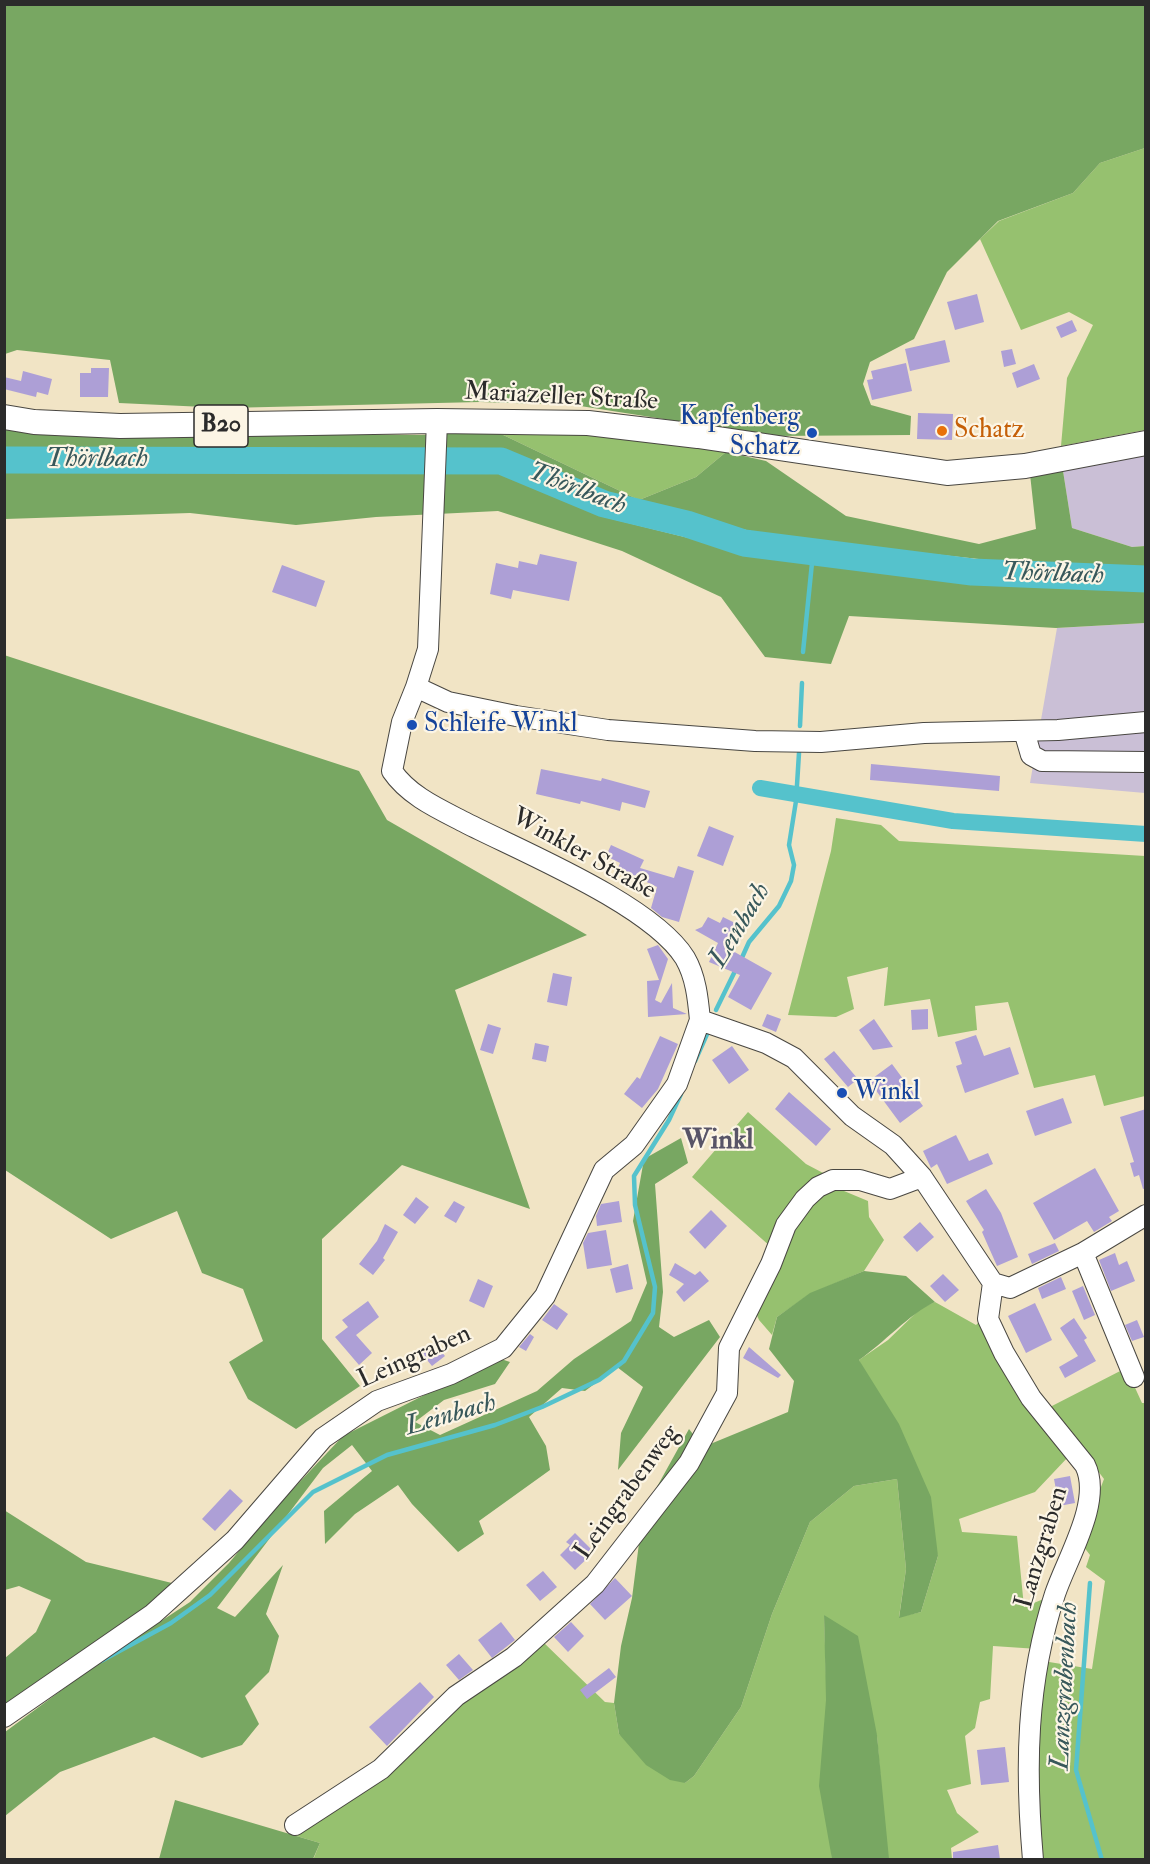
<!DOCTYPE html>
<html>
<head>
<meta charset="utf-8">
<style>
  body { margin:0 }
  #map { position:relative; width:1150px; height:1864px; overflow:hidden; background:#f1e4c5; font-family:"IM FELL Double Pica",serif }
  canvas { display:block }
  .frame { position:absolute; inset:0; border:6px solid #2b2b2b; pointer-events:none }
</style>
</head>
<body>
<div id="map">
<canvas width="1150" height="1864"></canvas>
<div class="frame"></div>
</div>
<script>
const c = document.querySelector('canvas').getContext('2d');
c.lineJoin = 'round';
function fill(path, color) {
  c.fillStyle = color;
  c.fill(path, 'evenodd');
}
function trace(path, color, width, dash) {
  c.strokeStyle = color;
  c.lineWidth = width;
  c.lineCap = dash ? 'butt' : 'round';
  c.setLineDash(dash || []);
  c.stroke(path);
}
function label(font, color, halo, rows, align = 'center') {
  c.font = font + ' "IM FELL Double Pica",serif';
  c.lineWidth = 4.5;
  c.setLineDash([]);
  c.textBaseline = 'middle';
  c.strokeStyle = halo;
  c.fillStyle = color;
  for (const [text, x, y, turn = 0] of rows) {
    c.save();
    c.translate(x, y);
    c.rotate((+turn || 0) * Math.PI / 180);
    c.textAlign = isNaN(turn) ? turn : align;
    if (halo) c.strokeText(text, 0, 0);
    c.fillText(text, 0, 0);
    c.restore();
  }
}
fill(new Path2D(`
  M1145 452V546L1132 547 1072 528 1063 471Z
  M1145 623V793L1030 783 1057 628Z`), '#cabfd6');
fill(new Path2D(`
  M1145 148V430L1061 446 1067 378 1093 325 1069 312 1021 330 980 239 999 221 1073 193 1100 163Z
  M569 429 726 452 696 477 639 500 497 432Z
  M836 818 881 825 899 841 1145 856V1096L1104 1106 1095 1075 1034 1088 1008 1002 975 1006 977 1030 938 1037 930 999 884 1006 888 967 847 977 854 1009 836 1017 788 1015 831 851Z
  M748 1112 806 1164 825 1174 771 1247 692 1177Z
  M832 1186 868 1201 869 1217 884 1240 864 1271 810 1294 777 1317 772 1335 759 1320 754 1309 794 1223Z
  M935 1302 976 1325 982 1319 1069 1456 1035 1492 959 1519 962 1532 1017 1536 1024 1607 1046 1598 1038 1649 993 1646 990 1699 980 1702 975 1728 965 1736 971 1784 947 1790 957 1813 979 1832 951 1848 952 1859 889 1860 887 1857 877 1736 824 1615 832 1859 313 1860 320 1843 293 1835 325 1815 470 1692 543 1642 605 1702 614 1703 619 1734 685 1783 694 1776 741 1707 772 1614 810 1522 854 1486 897 1479 906 1569 899 1617 921 1612 938 1556 859 1360 888 1340 920 1309Z
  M1126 1368 1142 1403H1146L1145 1859 1036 1860 1035 1840 1043 1661 1092 1669 1105 1581 1086 1567 1090 1555 1080 1542 1104 1479 1050 1407Z`), '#96c16f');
fill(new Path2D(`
  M4 5H1145V148L1100 163 1073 193 998 221 947 272 914 339 870 362 863 384 871 405 911 416 910 435 772 436 574 405 480 402 226 408 119 403 110 360 17 350 5 354Z
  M5 427 269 434 421 435 497 432 639 500 696 477 726 452 766 461 846 516 979 544 1036 529 1030 474 1063 471 1072 528 1132 547 1145 546V568L1053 567 784 538 644 508 501 455 5 451Z
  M504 470 604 517 745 552 847 568 1049 587 1145 588V623L1056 628 849 616 831 664 765 657 721 597 622 551 498 511 376 517 296 525 190 513 5 519 4 471Z
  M4 655 359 771 387 820 587 935 455 990 530 1209 402 1165 322 1239V1339L360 1386 296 1429 248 1399 229 1362 263 1341 243 1289 202 1273 177 1211 111 1239 5 1170Z
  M681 1138 688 1163 655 1184 663 1292 659 1327 674 1337 709 1320 720 1337 618 1470 621 1433 643 1387 617 1367 585 1391 562 1388 529 1417 546 1446 550 1470 479 1521 484 1534 458 1552 412 1504 398 1485 355 1514 325 1544 324 1511 372 1471 352 1445 323 1468 217 1608 235 1617 283 1565 266 1614 279 1636 269 1672 245 1696 259 1724 242 1745 202 1758 154 1737 60 1772 5 1816V1732L105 1658 190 1602 229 1563 276 1507 343 1436 498 1358 510 1362 495 1384 444 1400 415 1422 440 1435 537 1391 574 1359 631 1321 647 1283 633 1221 644 1159Z
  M864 1271 906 1276 935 1302C909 1314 884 1343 859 1360L899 1424 931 1497 938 1556 921 1612 899 1618 906 1569 897 1479 854 1486 810 1522 772 1614 741 1707 694 1776 685 1783 670 1780 646 1765 619 1734 614 1703 621 1646 632 1598 643 1512 689 1429 703 1447 788 1412 794 1381 769 1349 777 1317 810 1293Z
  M4 1510 86 1562 176 1584 154 1608 114 1629 5 1708V1658L36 1632 51 1600 19 1586 5 1590Z
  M824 1615 858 1636 877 1735 889 1859H832L819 1786 826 1700Z
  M175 1800 320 1843 313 1859H159Z`), '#78a762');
trace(new Path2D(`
  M803 652 813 553
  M800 726 802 683
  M740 962 749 942 779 906 791 881 794 865 789 845 796 801 799 753
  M716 1010 736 969
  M695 1061 708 1032
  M1090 1583 1076 1770 1102 1860
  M101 1661 171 1623 210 1595 313 1492 387 1455 495 1425 542 1407 599 1380 624 1361 653 1313 655 1287 635 1205 634 1176 669 1120 681 1094`), '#55c2cc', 4.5);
trace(new Path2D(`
  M760 788 953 821 1146 834`), '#55c2cc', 16);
trace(new Path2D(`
  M4 460 501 461 604 504 687 524 744 543 972 572 1146 579`), '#55c2cc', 27);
fill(new Path2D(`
  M977 294 984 322 955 330 947 302Z
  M1072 320 1077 331 1061 338 1056 327Z
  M945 340 950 362 910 371 905 349Z
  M1012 349 1016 364 1004 367 1001 351Z
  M906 363 912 391 872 400 867 380 873 379 871 371Z
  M1034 364 1040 379 1017 388 1012 373Z
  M91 368H109L108 397H80V373H91Z
  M23 371 52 379 48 395 37 392 36 397 4 389V377L21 381Z
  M918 413 953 414 952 440 917 439Z
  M540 554 577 562 569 601 513 590 511 599 490 594 496 563 518 568 519 561 537 565Z
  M282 565 325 581 316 607 272 592Z
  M871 764 1000 776 999 791 870 780Z
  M541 769 601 781 602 778 650 791 645 808 622 802 620 811 581 801 580 804 536 794Z
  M709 826 734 836 723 866 697 856Z
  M611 845 644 860 640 868 674 878 678 866 694 871 679 922 662 917 651 908 657 887 618 868 620 863 606 856Z
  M708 917 720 923 723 917 743 927 739 934 743 936 740 941 736 939 731 950 772 973 751 1010 728 997 740 975 709 962 718 943 695 930 702 927Z
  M658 945 668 959 655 1000 661 1003 672 983 673 1008 687 1014 648 1017 647 981 659 980 647 949Z
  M553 973 572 977 567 1006 547 1002Z
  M928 1009V1029L912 1030 911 1010Z
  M767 1014 781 1019 776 1032 762 1026Z
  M874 1019 893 1047 873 1050 859 1030Z
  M488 1024 501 1028 493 1054 480 1050Z
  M976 1035 984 1056 1010 1047 1019 1074 965 1093 956 1066 962 1064 955 1042Z
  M660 1036 678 1044 658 1089 642 1108 624 1094 637 1077 640 1079Z
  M535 1043 549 1046 546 1062 532 1059Z
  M732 1046 749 1070 729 1084 712 1060Z
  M834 1051 858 1079 848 1087 824 1059Z
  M892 1064 923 1106 900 1123 869 1081Z
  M789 1092 831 1129 816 1146 775 1109Z
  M1063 1098 1072 1123 1035 1136 1026 1111Z
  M1146 1109V1188L1143 1189 1139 1175 1134 1177 1130 1163 1134 1162 1120 1117Z
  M956 1135 969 1161 988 1153 993 1164 947 1184 937 1164 931 1168 923 1151Z
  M1095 1168 1119 1211 1109 1217 1112 1221 1094 1232 1087 1221 1054 1240 1033 1203Z
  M986 1189 1001 1213 1018 1257 997 1266 982 1232 984 1230 966 1201Z
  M416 1197 429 1207 415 1224 403 1215Z
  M454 1201 465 1207 456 1223 444 1216Z
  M619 1201 622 1222 597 1226 596 1216 601 1204Z
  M711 1210 727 1226 705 1249 689 1232Z
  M920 1222 934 1237 917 1252 903 1237Z
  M385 1224 398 1232 383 1258 385 1260 373 1275 359 1264 377 1241Z
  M606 1230 612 1265 587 1269 583 1243 588 1233Z
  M1055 1243 1059 1251 1032 1264 1028 1254Z
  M1115 1253 1119 1265 1127 1261 1135 1281 1111 1291 1099 1260Z
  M675 1263 695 1275 700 1271 709 1281 684 1302 676 1292 684 1284 669 1275Z
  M628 1264 633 1289 616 1293 610 1269Z
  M943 1274 959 1290 945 1302 930 1286Z
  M1061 1277 1066 1289 1042 1299 1038 1288Z
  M478 1279 493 1286 484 1308 469 1301Z
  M1083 1286 1095 1315 1084 1320 1072 1291Z
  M368 1301 379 1317 356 1335 372 1353 359 1365 335 1337 348 1327 342 1320Z
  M1035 1303 1052 1340 1026 1353 1008 1316Z
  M554 1304 568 1314 557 1330 542 1320Z
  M1074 1318 1087 1338 1084 1340 1096 1361 1065 1378 1059 1367 1078 1356 1060 1328Z
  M1137 1320 1144 1337 1132 1341 1125 1325Z
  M530 1334 534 1337 526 1351 519 1347Z
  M434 1343 445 1356 432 1366 422 1354Z
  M749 1347 781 1375 778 1378 743 1358Z
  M1070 1476 1075 1503 1059 1506 1054 1479Z
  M230 1489 243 1501 215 1531 202 1519Z
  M575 1533 594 1552 575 1570 560 1555 570 1545 566 1542Z
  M543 1571 557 1587 540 1601 526 1585Z
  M615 1578 632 1596 605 1620 590 1604Z
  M501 1622 515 1640 492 1658 478 1640Z
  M571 1622 584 1636 568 1652 554 1637Z
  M459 1654 473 1670 459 1680 446 1665Z
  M609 1668 616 1677 587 1699 580 1690Z
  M420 1682 434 1697 387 1746 369 1727Z
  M1005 1747 1009 1782 981 1785 977 1750Z
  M998 1845 1000 1860H953V1852Z`), '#ad9fd6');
const minor = new Path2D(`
  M437 421 428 649 416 687 402 722 392 771C409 796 439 809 466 823 523 852 652 905 685 958 696 977 698 999 700 1020L766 1043 794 1058 852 1116 893 1145 922 1177 993 1283 1010 1288 1083 1253 1146 1215
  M416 687 448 702 516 716 608 730 755 741 821 742 924 733 1058 730 1146 722
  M1024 731 1031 755 1042 761 1146 762
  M1083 1253 1134 1377
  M993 1283 988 1319 1004 1353 1031 1398 1085 1465C1103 1501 1067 1558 1055 1594 1026 1683 1025 1768 1033 1860
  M4 1717 153 1614 235 1540 323 1438 377 1401 451 1374 503 1348 545 1296 604 1170 634 1145 677 1084 700 1020
  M295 1825 381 1769 456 1696 514 1657 595 1584 689 1463 727 1393 729 1348 771 1264 786 1225 805 1199 818 1187 833 1180H860L890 1189 922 1177`);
const major = new Path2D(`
  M4 417 34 422 120 426 437 421 588 423 698 436 947 473 1025 466 1146 443`);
trace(minor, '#494742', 22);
trace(major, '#494742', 26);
trace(minor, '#fff', 20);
trace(major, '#fff', 24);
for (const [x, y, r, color] of [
  [942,431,6,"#e8710a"],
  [812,433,6,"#1a4fb4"],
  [412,725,6,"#1a4fb4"],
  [842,1093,6,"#1a4fb4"]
]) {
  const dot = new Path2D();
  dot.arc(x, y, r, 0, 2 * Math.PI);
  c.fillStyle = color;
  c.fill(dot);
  trace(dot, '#fcf5e5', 2);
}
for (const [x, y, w] of [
  [221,426,54]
]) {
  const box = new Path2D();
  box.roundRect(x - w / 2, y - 21, w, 42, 4.5);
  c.fillStyle = '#fcf5e5';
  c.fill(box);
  trace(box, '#2b2b2b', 1.5);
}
label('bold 24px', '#2b2b2b', null, [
  ["B20",221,426]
]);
label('26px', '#2b2b2b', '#fcf5e5', [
  ["Mariazeller Straße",561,398,3],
  ["Winkler Straße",583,855,29],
  ["Leingraben",415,1358,-24],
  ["Leingrabenweg",628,1493,-54],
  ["Lanzgraben",1043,1548,-73]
]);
label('26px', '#164399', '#fcf5e5', [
  ["Kapfenberg",800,418,"right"],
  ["Schatz",800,448,"right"],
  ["Schleife Winkl",424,725],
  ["Winkl",854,1093]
], 'left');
label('26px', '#c56008', '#fcf5e5', [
  ["Schatz",954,431]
], 'left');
label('italic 27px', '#38585b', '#fcf5e5', [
  ["Thörlbach",97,460],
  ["Thörlbach",577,490,21],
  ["Thörlbach",1053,575,2],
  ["Leinbach",741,926,-59],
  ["Leinbach",451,1416,-16],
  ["Lanzgrabenbach",1066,1686,-87]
]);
label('bold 28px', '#585467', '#fcf5e5', [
  ["Winkl",718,1142]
]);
</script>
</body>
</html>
